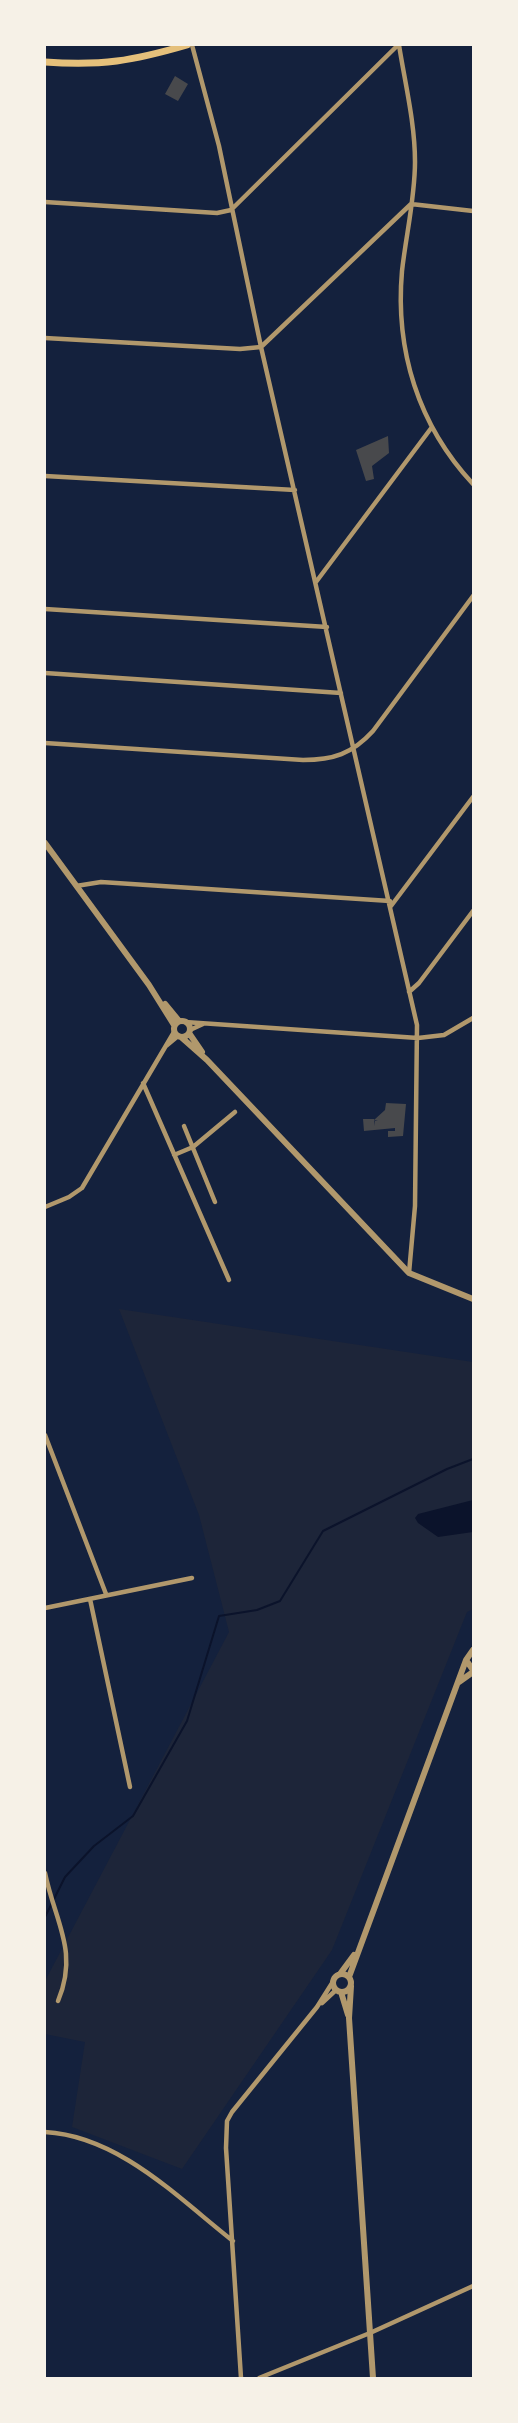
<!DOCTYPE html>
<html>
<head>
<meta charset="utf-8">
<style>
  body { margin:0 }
  #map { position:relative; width:518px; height:2423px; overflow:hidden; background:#14213d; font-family:"Archivo Narrow",sans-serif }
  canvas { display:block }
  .frame { position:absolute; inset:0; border:46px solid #f6f1e7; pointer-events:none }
</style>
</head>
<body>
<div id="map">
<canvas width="518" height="2423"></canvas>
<div class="frame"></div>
</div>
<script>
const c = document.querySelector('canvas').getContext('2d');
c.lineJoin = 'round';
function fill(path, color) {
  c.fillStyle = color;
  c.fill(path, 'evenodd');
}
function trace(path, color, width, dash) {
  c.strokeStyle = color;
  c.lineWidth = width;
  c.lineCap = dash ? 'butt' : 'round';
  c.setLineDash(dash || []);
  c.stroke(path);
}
fill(new Path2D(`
  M119 1309 473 1362V1609L467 1612 332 1950 182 2169 72 2127 85 2042 45 2034V1981L229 1632 199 1515Z`), '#1d2539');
fill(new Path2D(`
  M473 1500V1532L438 1537 418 1523 415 1518 418 1514Z`), '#0b132b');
trace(new Path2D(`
  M45 1917 65 1877 94 1846 133 1816 187 1721 219 1616 257 1610 280 1601 323 1531 447 1469 473 1459`), '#0b132b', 2);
fill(new Path2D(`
  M175 76 188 84 178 101 165 94Z
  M388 436 389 453 372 466 374 479 366 481 356 450Z
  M386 1103 406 1104 403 1136 388 1137V1131H395V1128L364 1131 363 1119H374L375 1126V1121H378L374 1120 385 1110Z`), '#48494c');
trace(new Path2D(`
  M192 45 219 146 261 347 417 1025 415 1206 409 1273
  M399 45C405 83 415 123 415 162 415 198 406 235 402 271 395 350 418 425 473 484
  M45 202 217 213 231 210 398 45
  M45 338 240 349 261 347 411 204 473 211
  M45 476 295 490
  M316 582 432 427
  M45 609 327 627
  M45 673 341 693
  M45 743 303 760C333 760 352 754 373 731L473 596
  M76 886 101 882 390 901
  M391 906 473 797
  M409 992 419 983 473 911
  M185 1022 418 1038 444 1035 473 1018
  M190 1030 203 1024
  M166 1046 178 1036
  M143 1083 229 1280
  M184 1126 215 1202
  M174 1155 193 1147 235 1112
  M45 1207 69 1197 82 1188 174 1032
  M45 1435 106 1594
  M90 1599 130 1787
  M45 1608 192 1578
  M45 1873C55 1922 79 1951 58 2001
  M322 2003 336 1990
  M45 2132C119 2136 178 2198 233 2241
  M241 2378 226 2148 227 2121 232 2112 317 2007 334 1980
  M259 2378 370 2333 473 2286`), '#b1986c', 4.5);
trace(new Path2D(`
  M45 843 149 985 174 1025
  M165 1004 179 1021
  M174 1029a8 8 0 1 1 16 0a8 8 0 1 1-16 0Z
  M189 1033 202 1052
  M181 1037 207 1060 409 1273 473 1299
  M473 1650 466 1660 473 1670
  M459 1682 473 1672
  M333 1983a9 9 0 1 1 18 0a9 9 0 1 1-18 0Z
  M340 1974 354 1955
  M349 1977 466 1660
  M351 1986 349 2018 373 2378
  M341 1992 348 2015`), '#b1986c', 6);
trace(new Path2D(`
  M45 62C102 66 132 61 187 45`), '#e5c07b', 7);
</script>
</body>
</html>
